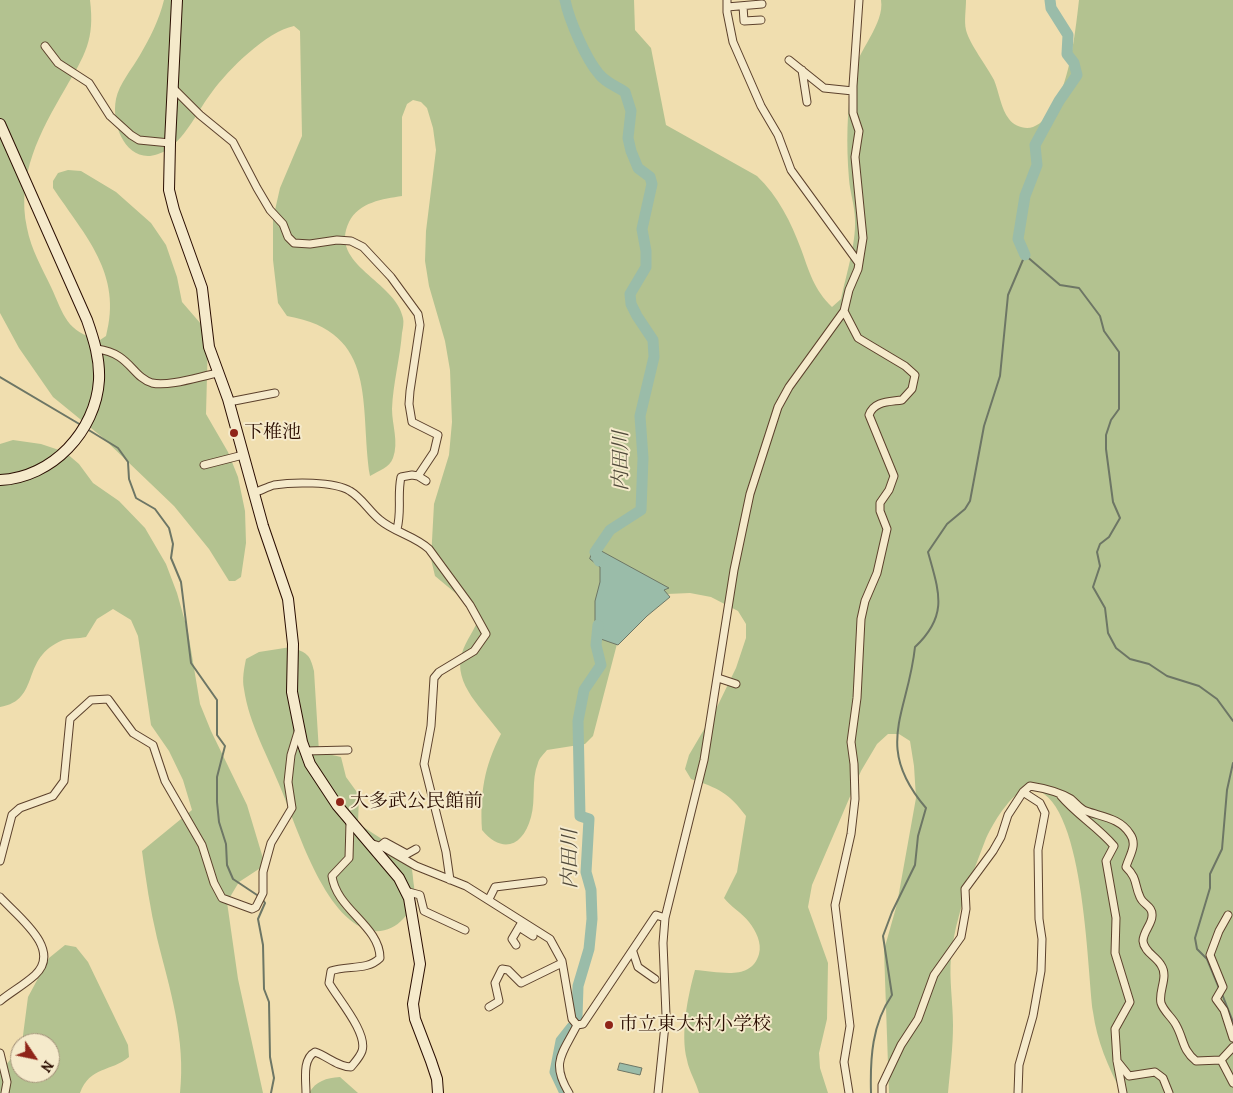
<!DOCTYPE html>
<html>
<head>
<meta charset="utf-8">
<style>
  body { margin:0 }
  #map { position:relative; width:1233px; height:1093px; overflow:hidden; background:#f0deaf; font-family:Alegreya,serif }
  canvas { display:block }
  .north { position:absolute; left:10px; top:1033px; width:50px; height:50px; box-sizing:border-box; background:#f5eacb; border:1px solid #a4927a; border-radius:50%; rotate:124deg; font-size:14px; font-weight:700; line-height:20px; text-align:center; color:#2a0d00 }
  .north::after { content:''; display:block; margin:auto; width:18px; height:22px; background:#8f2418; clip-path:polygon(50% 0,100% 100%,50% 72%,0 100%) }
</style>
</head>
<body>
<div id="map">
<canvas width="1233" height="1093"></canvas>
<div class="north">N</div>
</div>
<script>
const c = document.querySelector('canvas').getContext('2d');
c.lineJoin = 'round';
function fill(path, color) {
  c.fillStyle = color;
  c.fill(path, 'evenodd');
}
function trace(path, color, width, dash) {
  c.strokeStyle = color;
  c.lineWidth = width;
  c.lineCap = dash ? 'butt' : 'round';
  c.setLineDash(dash || []);
  c.stroke(path);
}
function label(font, color, halo, rows, align = 'center') {
  c.font = font + ' Alegreya,"Noto Serif JP",serif';
  c.lineWidth = 4;
  c.setLineDash([]);
  c.textBaseline = 'middle';
  c.strokeStyle = halo;
  c.fillStyle = color;
  for (const [text, x, y, turn = 0] of rows) {
    c.save();
    c.translate(x, y);
    c.rotate((+turn || 0) * Math.PI / 180);
    c.textAlign = isNaN(turn) ? turn : align;
    if (halo) c.strokeText(text, 0, 0);
    c.fillText(text, 0, 0);
    c.restore();
  }
}
fill(new Path2D(`
  M0 0H90C95 40 85 55 65 89 40 132 16 176 27 228 31 249 42 268 51 287 64 315 66 332 100 340L106 336C123 274 85 236 53 188V181L58 173 68 170 81 171 116 192 151 223 166 245 177 277 182 302 201 324 208 339 206 414 228 452 238 477 245 511 246 543 241 577 235 581H229L209 549 174 506 102 437 53 397 19 348 0 313Z
  M164 0H634L635 30 651 48 666 125 757 176C778 196 791 222 801 249 809 271 814 290 832 307L841 299C846 275 856 244 855 220 855 206 850 193 849 179 846 145 847 110 852 77 857 51 885 24 881 0H966C966 10 964 21 966 30 970 45 987 66 994 80 999 92 1001 109 1009 119 1014 126 1025 130 1033 127 1068 113 1075 34 1079 0H1233V1093H1122C1108 1067 1097 1041 1093 1012 1087 971 1085 791 1030 789 1013 788 991 826 985 841 971 878 955 917 951 957 949 980 953 1002 953 1025 953 1048 950 1071 948 1093H889L884 950 897 904 916 798 914 766 910 741 899 734H888L877 744 861 771 812 885 808 907 828 963 827 1019 819 1053 820 1068 828 1093H699C696 1082 689 1071 687 1060 680 1034 688 995 695 970 718 971 751 982 759 954 762 943 756 931 749 922 742 913 731 907 724 898L737 872 746 816C729 793 718 788 691 779L685 769 689 755 716 709 736 668 746 638V624L738 611 711 597 690 593 667 594 651 598 617 644 593 736 585 744 547 750C544 754 539 758 538 763 531 780 536 800 531 817 523 847 502 854 482 830 480 793 484 767 501 734 484 710 452 684 462 653 466 640 475 630 479 617L465 601 435 576 431 559 434 504 449 455 452 422 450 370 445 341 429 286 425 261 426 231 436 150 433 128 427 108 421 102 413 100 407 104 402 117V196C383 199 359 202 349 222 328 265 396 281 403 318 404 322 403 328 402 333 400 358 393 384 392 409 392 425 399 442 393 458 389 468 380 470 370 476 359 406 380 332 287 316L278 303 273 260V219L280 188 302 136 300 31 294 26C266 32 229 69 212 92 198 110 187 136 168 149 132 173 110 130 116 99 119 84 132 69 140 55 150 38 159 20 164 0Z
  M13 440 41 444 65 452 79 464 93 483 119 501 145 528 166 564 177 593 188 632 200 704 211 731 247 805 265 865 239 882 227 902 238 979 263 1093H180C186 1039 170 990 157 938 150 909 146 880 142 851L192 810 183 780 169 751 151 725 138 636 131 620 113 609 97 619 86 637C78 639 69 638 63 640 19 658 42 700 0 707V444Z
  M291 647C307 653 310 654 314 671L319 752 341 757 346 777 359 795 358 823C375 836 404 849 412 870 413 875 413 881 414 886 416 901 414 908 403 919 395 928 381 934 369 930 324 918 297 827 281 789 268 756 249 724 244 689 242 679 244 669 246 659L259 652Z
  M65 945 76 947 88 962 128 1045 129 1057C111 1072 90 1066 80 1093H0V1072L20 1048V1073H50V1043H22L28 997 49 958Z
  M340 1077 358 1093H309C316 1081 326 1078 340 1077Z`), '#b3c290');
const water = new Path2D(`
  M594 547 669 588 664 590 670 597 647 616 618 645 595 637V601L600 582V567L590 559Z
  M620 1063 642 1068 640 1075 618 1070Z`);
fill(water, '#9abca9');
trace(water, '#6d7665', 1);
trace(new Path2D(`
  M0 377 81 425
  M87 429 118 448 128 462 129 479 136 498 155 509 169 528 173 544 171 558 181 582 191 663 217 700V735L225 746 217 777V802L219 822 226 844 227 865 233 879 260 897
  M263 900 265 903 258 919 263 945 264 989 269 1002 270 1057 274 1078 271 1093
  M1219 988 1207 959 1197 949 1195 938 1210 888V874L1222 849 1227 790 1233 763
  M1222 994 1233 1022
  M871 1093C870 1058 872 1024 892 995L883 936 892 912 915 865 918 836 926 808C873 746 908 714 915 647 949 615 939 592 928 552L947 524 965 509 970 501 984 426 1000 376 1008 295 1025 255 1060 285 1079 288 1100 316 1104 331 1119 352V409L1111 420 1106 435V449L1113 502 1120 518 1109 537 1100 544 1097 552 1100 566 1093 587 1105 608 1108 633 1116 648 1130 659 1149 664 1167 676 1199 686 1217 699 1233 721`), '#6d7665', 2);
trace(new Path2D(`
  M565 0C569 20 586 59 599 74 606 83 616 86 625 92L631 111 628 138 631 151 638 168 650 177 652 184 642 229 646 251V267L630 294 631 304 637 316 653 340 654 357 640 416 643 458 641 510 610 530 595 552 599 561
  M1025 255 1018 239 1025 196 1037 165 1035 145 1059 101 1077 75 1074 63 1067 54 1068 35 1051 8 1050 0
  M577 1017 578 986 589 949 592 919 591 890 586 872 589 819 580 816 578 721 584 690 601 665 596 645 598 625
  M565 1093 555 1072 561 1041 572 1027`), '#9abca9', 11);
const street = new Path2D(`
  M727 0V12L733 42 761 106 778 135 791 170 858 262
  M743 6 744 21 761 20
  M727 7 762 4
  M45 46 58 63 89 83 110 116 131 135 139 140 170 143
  M789 60 824 88 853 91
  M802 70 807 102
  M174 89 200 115 233 142 257 188 270 210 283 224 288 237 294 243 310 244 337 240 351 241 363 247 391 277 418 314 420 325 410 391 409 404 412 422 438 435 434 452 418 476 412 475 401 477C397 496 402 510 397 529
  M844 311 858 338 905 366 915 375 912 389 902 400C889 402 874 401 869 415L894 476 889 490 880 503V511L887 529 877 573 865 601 861 619 857 698 851 742 854 764 855 799 851 834 835 905 850 1026 844 1062 849 1093
  M97 349C130 353 132 377 152 383 169 387 201 376 218 373
  M229 402 275 393
  M204 465 243 455
  M418 476 426 481
  M253 493C260 491 267 487 274 485 292 482 334 481 350 491 362 498 369 511 380 520 394 532 415 536 429 549L470 605 486 634 474 651 439 672 434 678 431 726 424 764 446 852 450 880
  M718 678 736 684
  M305 751 348 750
  M1061 796C1077 815 1098 827 1114 846L1106 861 1116 918 1115 953 1130 1002 1115 1029 1117 1061 1123 1093
  M370 843 385 848 416 866 466 886 550 939 562 961 572 1019 577 1025
  M380 846 385 842 407 854 416 849
  M0 861 12 815 20 808 53 796 64 781 70 719 91 700 108 699 133 733 153 745 165 781 202 845 214 883 222 898 252 909 256 907 263 893V872L271 843 292 808 288 782 291 755 298 732
  M405 891 420 895 424 911 465 930
  M0 897C17 916 63 949 35 975 24 985 11 992 0 1001
  M489 899 495 887 543 881
  M1228 915 1219 931 1210 955 1223 987 1216 999 1224 1010 1233 1038
  M519 927 533 936
  M516 945 512 939 522 922
  M633 952 638 967 655 979
  M489 1007 499 1001 495 983 502 969 508 970 521 983 562 963
  M0 1053 7 1082 5 1093
  M1221 1060 1233 1083
  M1117 1061 1129 1076 1155 1072 1163 1078 1169 1093
  M306 1093C306 1080 302 1059 315 1052 327 1056 338 1067 351 1067 355 1062 360 1057 362 1051 368 1033 338 999 329 983L331 971C347 965 367 971 380 958 380 926 336 909 332 876L349 858 350 823
  M569 1093C550 1062 563 1053 577 1025L583 1024 656 915 665 918
  M658 1093 666 1015 663 943 665 918 704 760 734 570 750 494 778 407 789 387 844 311 849 290 858 269 863 238 855 157 859 131 853 113V86L859 0
  M882 1093V1085L901 1045 918 1019 934 975 961 937 966 909 965 889 993 851 1001 837 1008 815 1023 792 1030 786C1043 788 1059 792 1071 799 1076 803 1080 809 1086 811 1102 817 1120 818 1130 834 1138 845 1129 856 1126 867 1138 879 1134 884 1140 897 1143 905 1153 906 1152 916 1152 924 1143 932 1143 941 1144 952 1156 956 1161 965 1169 977 1158 991 1161 1003 1164 1012 1172 1017 1176 1025 1184 1039 1182 1050 1196 1061L1221 1060 1233 1047
  M1018 1093 1019 1065 1033 1016 1041 971 1042 939 1039 919 1038 850 1045 813 1040 803 1023 792`);
const secondary = new Path2D(`
  M177 0 170 143 169 190 174 210 202 288 209 347 228 399 263 526 288 599 293 644 292 692 302 742 310 764 337 805 399 878 409 898 420 964 413 1004 415 1019 431 1061 437 1079 438 1093
  M0 124 87 320C94 340 100 359 99 380 96 431 52 478 0 480`);
trace(street, '#5c412c', 9);
trace(secondary, '#2a0d00', 12);
trace(street, '#f5eacb', 7);
trace(secondary, '#f5eacb', 10);
for (const [x, y, r, color] of [
  [234,433,5,"#8f2418"],
  [340,802,5,"#8f2418"],
  [609,1025,5,"#8f2418"]
]) {
  const dot = new Path2D();
  dot.arc(x, y, r, 0, 2 * Math.PI);
  c.fillStyle = color;
  c.fill(dot);
  trace(dot, '#f5eacb', 2);
}
label('19px', '#2a0d00', '#f5eacb', [
  ["下椎池",244,433],
  ["大多武公民館前",350,802],
  ["市立東大村小学校",619,1025]
], 'left');
label('italic 20px', '#514a3b', '#f5eacb', [
  ["内田川",622,461,-90],
  ["内田川",571,859,-90]
]);
</script>
</body>
</html>
